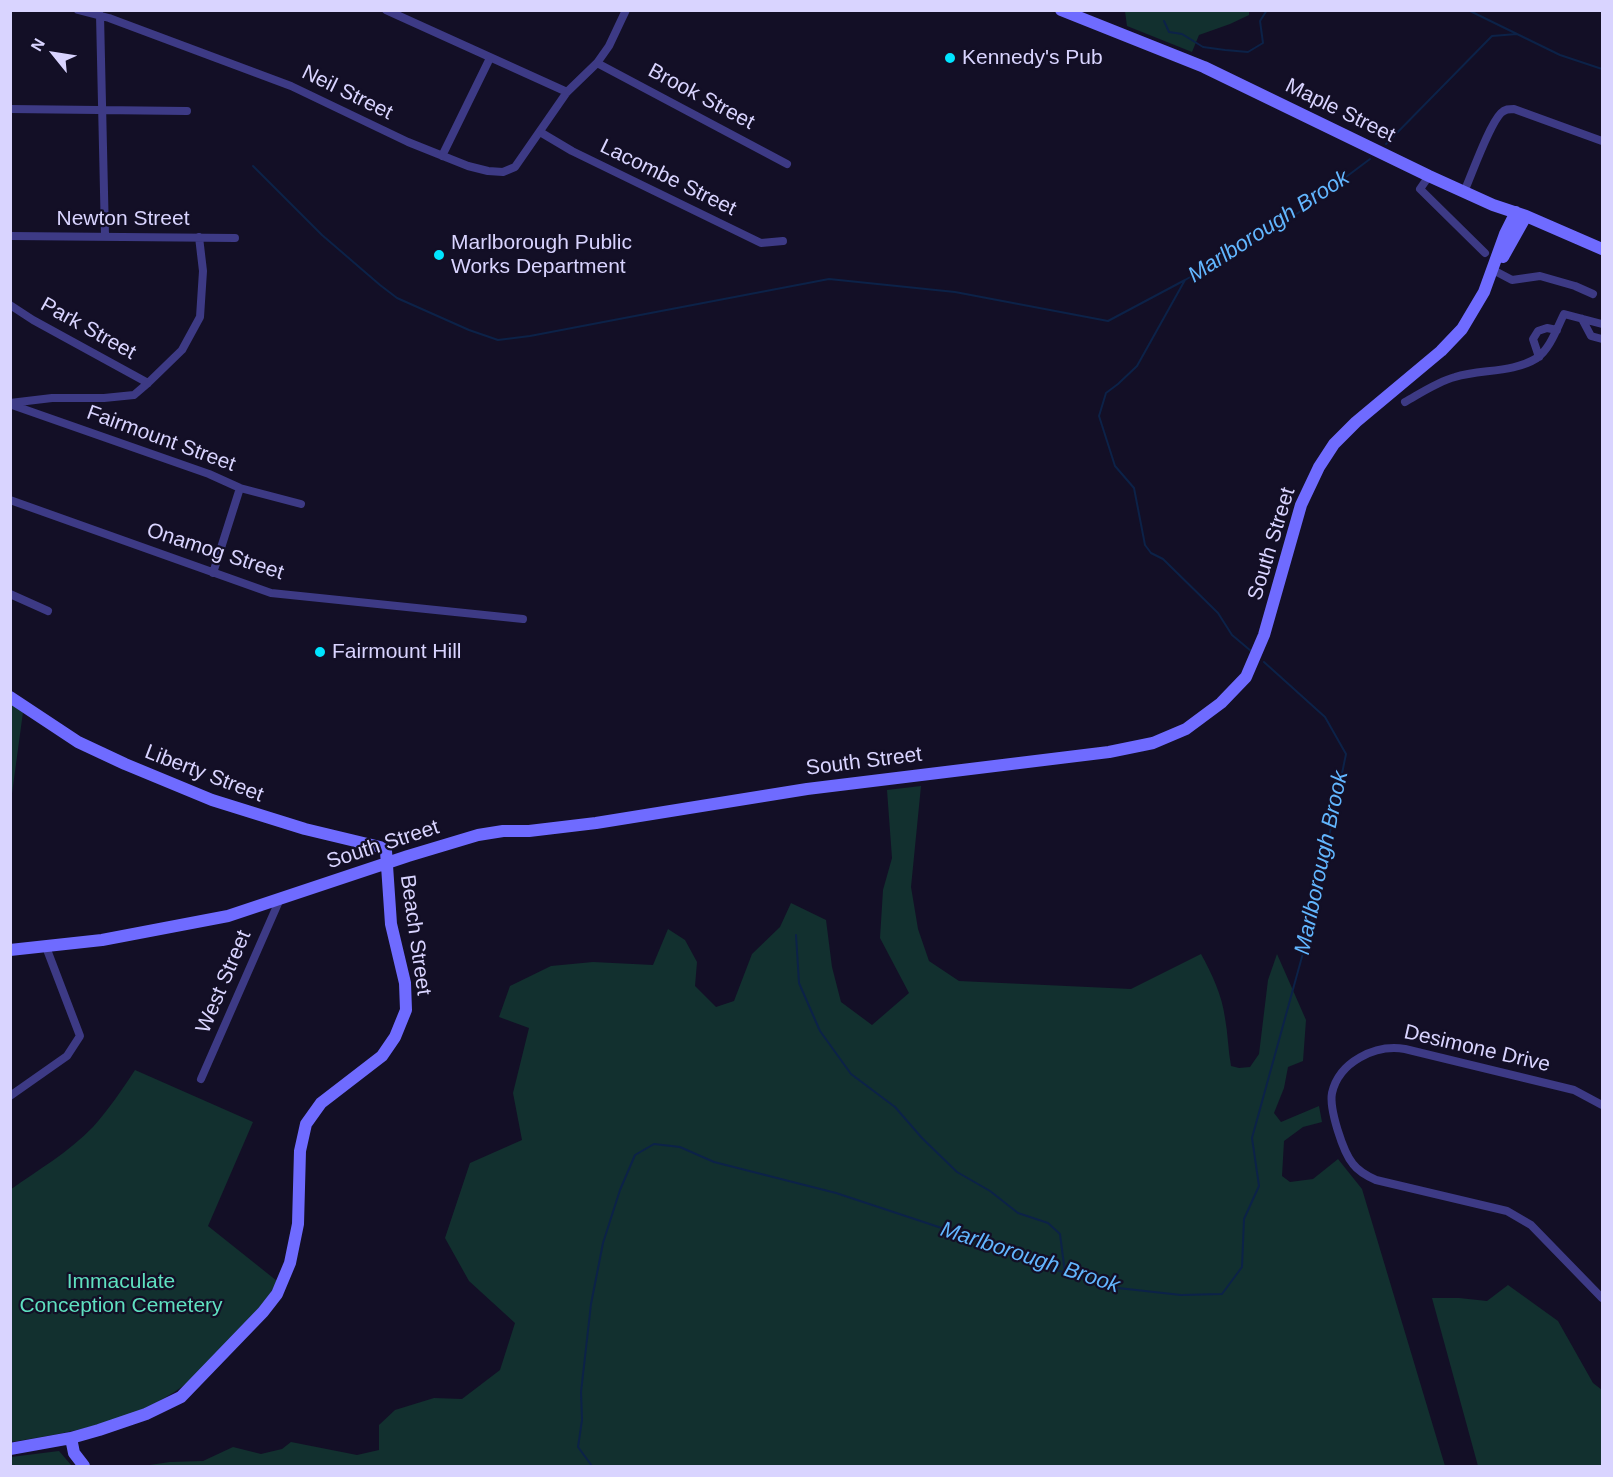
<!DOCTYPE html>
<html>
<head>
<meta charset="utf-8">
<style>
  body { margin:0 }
  #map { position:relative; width:1613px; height:1477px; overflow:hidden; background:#130f26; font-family:Helvetica,sans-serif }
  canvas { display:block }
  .frame { position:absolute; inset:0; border:12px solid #d9d4ff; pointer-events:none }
  .north { position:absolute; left:24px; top:24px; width:60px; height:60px; -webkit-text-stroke:4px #130f26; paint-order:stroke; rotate:300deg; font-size:16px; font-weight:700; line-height:24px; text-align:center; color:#d9d4ff }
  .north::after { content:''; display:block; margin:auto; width:21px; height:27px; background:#d9d4ff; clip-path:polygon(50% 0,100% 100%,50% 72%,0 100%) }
</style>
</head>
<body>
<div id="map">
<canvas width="1613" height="1477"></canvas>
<div class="frame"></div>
<div class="north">N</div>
</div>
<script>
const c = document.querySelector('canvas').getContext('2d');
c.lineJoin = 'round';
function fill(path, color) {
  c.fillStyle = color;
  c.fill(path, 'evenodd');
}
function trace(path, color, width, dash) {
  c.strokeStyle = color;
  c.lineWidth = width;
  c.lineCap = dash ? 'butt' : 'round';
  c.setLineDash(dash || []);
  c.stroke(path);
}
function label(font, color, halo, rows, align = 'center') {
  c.font = font + ' Helvetica,sans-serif';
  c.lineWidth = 4.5;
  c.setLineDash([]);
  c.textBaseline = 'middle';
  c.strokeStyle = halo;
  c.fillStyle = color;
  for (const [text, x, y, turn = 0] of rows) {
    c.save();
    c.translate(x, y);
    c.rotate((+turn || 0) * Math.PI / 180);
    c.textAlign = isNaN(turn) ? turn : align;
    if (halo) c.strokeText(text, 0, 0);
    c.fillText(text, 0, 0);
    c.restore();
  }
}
fill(new Path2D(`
  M1125 11V10L1249 11V15L1230 24 1199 35 1192 52 1127 26Z
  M11 703 23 712 11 801Z
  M921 786 911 887 918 929 929 961 959 981 1131 989 1201 954C1212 974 1222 995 1225 1018 1228 1034 1228 1050 1231 1066L1239 1068 1250 1067 1259 1054 1268 980 1277 954 1306 1020 1303 1061 1288 1067 1284 1088 1274 1113 1281 1122 1319 1106 1322 1122 1303 1127 1284 1141 1282 1176 1290 1182 1313 1179 1338 1159 1362 1189 1445 1466H143L170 1462 203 1461 233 1447 261 1454 282 1449 291 1442 357 1455 379 1450V1425L395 1410 434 1398 462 1399 500 1370 515 1323 469 1281 445 1238 470 1163 522 1140 513 1093 529 1028 499 1017 510 986 551 966 593 962 653 965 668 929 685 940 697 962 695 986 716 1007 734 1001 752 954 780 927 791 903 826 920 832 967 841 1002 872 1025 909 993 880 938 883 890 892 858 887 790Z
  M135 1070 253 1122 208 1226 277 1281C267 1303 248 1320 232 1338 216 1354 201 1373 183 1386 134 1422 69 1433 11 1442L10 1190C38 1170 69 1152 93 1127 109 1109 122 1090 135 1070Z
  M1508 1285 1558 1321 1593 1383 1602 1390V1466H1478L1432 1298H1459L1487 1301Z
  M59 1451 72 1466H11V1457Z`), '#12302f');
trace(new Path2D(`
  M1468 10 1517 34
  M1164 21 1169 32 1182 34 1203 47 1225 50 1248 52 1263 43 1260 21 1267 10
  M1386 144 1492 36 1517 34 1560 55 1602 69
  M253 166 322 235 380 285 397 298 469 330 498 340 530 336 829 279 955 292 1108 321 1185 280
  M1251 651 1232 635 1218 613 1163 559 1151 553 1145 545 1134 488 1115 466 1099 416 1106 393 1118 384 1137 366 1185 280 1254 241 1273 227 1298 213 1370 159
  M796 935 799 983 820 1031 851 1074 895 1107 922 1138 957 1172 990 1191 1018 1213 1048 1223 1060 1234 1065 1273
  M592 1466 578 1447 582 1420 581 1392 591 1304 603 1243 620 1190 635 1155 654 1144 680 1147 714 1162 836 1193 999 1247 1013 1256 1109 1287 1181 1295 1222 1294 1242 1267 1244 1219 1259 1186 1252 1138 1311 924 1346 754 1325 717 1264 662`), '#0c2248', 2);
trace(new Path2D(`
  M78 10 109 18 291 86 408 142 468 166 488 171 503 172 515 167 567 92 597 63 609 46 626 10
  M386 10 567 92
  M100 15 105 236
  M597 63 787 164
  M10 109 187 111
  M540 132 572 151 761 243 783 241
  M442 156 490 58
  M1429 176 1420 189 1485 253
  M1464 192C1472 174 1489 125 1501 113 1505 109 1509 109 1514 109L1602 141
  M10 236 235 238
  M1495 271 1512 280 1540 276 1575 286 1593 294
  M10 305 33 320 148 383
  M1582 319 1591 336 1602 339
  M1539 357 1533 339 1538 331 1547 328 1557 330
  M1405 402C1421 393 1437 382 1455 377 1481 369 1513 373 1537 358 1550 349 1557 328 1564 314L1602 324
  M10 403 52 398H104L134 395 148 383 182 350 200 317 203 271 199 237
  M12 405 209 474 240 488 301 504
  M10 500 271 593 523 619
  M213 573 240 488
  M10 594 48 611
  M201 1079 280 899
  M10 1096 67 1056 80 1036 46 947
  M1602 1105 1574 1090 1405 1049C1375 1044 1339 1062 1332 1093 1329 1109 1343 1152 1353 1164 1359 1172 1367 1176 1376 1180L1507 1211 1531 1225 1602 1298`), '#3d3a85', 8);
trace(new Path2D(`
  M1061 10 1204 67 1429 176 1493 205 1526 216 1602 249
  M1503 257 1526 216
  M10 697 78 742 125 764 212 800 305 829 380 847 386 851 391 924 405 983 406 1010 395 1037 382 1056 321 1103 306 1124 300 1151 298 1224 290 1263 277 1294 263 1312 181 1397 146 1414 99 1430 71 1438 10 1449
  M10 950 102 940 228 916 408 856 478 835 503 831H529L596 823 807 789 1109 752 1153 743 1186 729 1221 703 1246 677 1264 635 1301 505 1319 467 1334 444 1356 422 1441 351 1462 329 1484 292 1505 234 1516 212
  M71 1438 74 1453 84 1466`), '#6f6bff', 12);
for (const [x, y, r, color] of [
  [950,58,6,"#00e5ff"],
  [439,255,6,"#00e5ff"],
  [320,652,6,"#00e5ff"]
]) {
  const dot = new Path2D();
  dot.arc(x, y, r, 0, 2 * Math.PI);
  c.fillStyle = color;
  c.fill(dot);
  trace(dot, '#130f26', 2);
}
label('21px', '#d9d4ff', '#130f26', [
  ["Kennedy's Pub",962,58],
  ["Marlborough Public",451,243],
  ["Works Department",451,267],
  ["Fairmount Hill",332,652]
], 'left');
label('21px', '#d9d4ff', '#130f26', [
  ["Neil Street",347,93,26],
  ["Brook Street",701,97,28],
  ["Maple Street",1340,111,26],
  ["Lacombe Street",668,178,26],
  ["Newton Street",123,219],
  ["Park Street",88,329,29],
  ["Fairmount Street",161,439,20],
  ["South Street",1272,544,-73],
  ["Onamog Street",215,552,18],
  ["South Street",864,762,-7],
  ["Liberty Street",204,774,21],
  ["South Street",383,845,-18],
  ["Beach Street",415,935,82],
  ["West Street",224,982,-67],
  ["Desimone Drive",1477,1049,13]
]);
label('21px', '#5fe0c0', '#130f26', [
  ["Immaculate",121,1282],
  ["Conception Cemetery",121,1306]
]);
label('italic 22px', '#62b6ff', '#130f26', [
  ["Marlborough Brook",1269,227,-33],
  ["Marlborough Brook",1322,863,-78],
  ["Marlborough Brook",1030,1258,18]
]);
</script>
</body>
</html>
